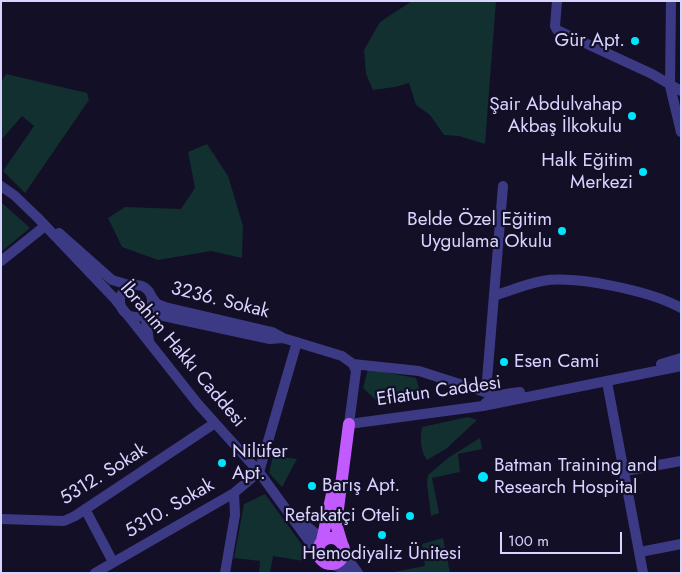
<!DOCTYPE html>
<html>
<head>
<meta charset="utf-8">
<style>
  body { margin:0 }
  #map { position:relative; width:682px; height:574px; overflow:hidden; background:#130f26; font-family:Jost,sans-serif }
  canvas { display:block }
  .frame { position:absolute; inset:0; border:2px solid #d9d4ff; pointer-events:none }
  .scale { position:absolute; left:500px; top:532px; width:122px; height:22px; box-sizing:border-box; border:2px solid #d9d4ff; border-top:0; padding-left:6px; font-size:15px; line-height:18px; white-space:nowrap; color:#d9d4ff; -webkit-text-stroke:4px #130f26; paint-order:stroke }
</style>
</head>
<body>
<div id="map">
<canvas width="682" height="574"></canvas>
<div class="frame"></div>
<div class="scale">100 m</div>
</div>
<script>
const c = document.querySelector('canvas').getContext('2d');
c.lineJoin = 'round';
function fill(path, color) {
  c.fillStyle = color;
  c.fill(path, 'evenodd');
}
function trace(path, color, width, dash) {
  c.strokeStyle = color;
  c.lineWidth = width;
  c.lineCap = dash ? 'butt' : 'round';
  c.setLineDash(dash || []);
  c.stroke(path);
}
function label(font, color, halo, rows, align = 'center') {
  c.font = font + ' Jost,sans-serif';
  c.lineWidth = 4.5;
  c.setLineDash([]);
  c.textBaseline = 'middle';
  c.strokeStyle = halo;
  c.fillStyle = color;
  for (const [text, x, y, turn = 0] of rows) {
    c.save();
    c.translate(x, y);
    c.rotate((+turn || 0) * Math.PI / 180);
    c.textAlign = isNaN(turn) ? turn : align;
    if (halo) c.strokeText(text, 0, 0);
    c.fillText(text, 0, 0);
    c.restore();
  }
}
fill(new Path2D(`
  M412 1H496L485 144 459 136 444 135 430 115 416 105 409 83 395 87 373 90 366 74 364 50 380 22Z
  M6 74 87 93 89 100 25 193 3 171 34 126 22 116 1 140V82Z
  M207 144 228 176 243 226 242 258 211 251 158 260 122 247 108 218 125 207 181 209 195 188 188 152Z
  M1 202 30 228 1 252Z
  M368 369 416 378 419 388 426 398 380 404 363 388Z
  M468 417 477 420 446 449 427 460C420 451 420 437 422 427Z
  M480 438 482 449 458 454 460 472 432 478 439 513 431 516 427 483 428 475 448 458Z
  M273 456 297 459 282 487 269 473Z
  M265 494 306 550 304 561 273 556 270 573H259L260 561 234 558 244 504Z
  M443 538 450 573 394 572 425 566 422 544Z`), '#12302f');
trace(new Path2D(`
  M557 1 555 26 557 30 652 74 681 91
  M671 1 670 86 681 132
  M1 186 14 195 37 217 114 298 198 404 259 472 317 552
  M59 233 112 280 132 286
  M1 261 45 226
  M120 301a16 16 0 1 1 32 0a16 16 0 1 1-32 0Z
  M494 296C509 291 526 284 542 281 575 275 651 291 681 308
  M283 338 342 356 353 364 356 371 349 424 483 406 681 366
  M149 341 145 314H154L270 339 283 338 272 332 165 307 157 304 151 296
  M353 364 419 371 491 394
  M661 364 681 358
  M607 382 643 573
  M486 392 503 186
  M483 406C492 394 506 394 520 392
  M625 471 681 461
  M85 509 113 562
  M294 516 315 533 322 541
  M1 519 64 521 75 516 215 423
  M343 548 347 558 358 573
  M640 552 681 544
  M333 565 342 568 348 573
  M95 573 234 493 259 472 297 342
  M225 573 235 515 234 493`), '#3d3a85', 10);
trace(new Path2D(`
  M318 551a13 13 0 1 1 26 0a13 13 0 1 1-26 0Z
  M322 541 332 494
  M342 544 336 524 349 424`), '#c25bff', 12);
for (const [x, y, r, color] of [
  [635,41,5,"#00e5ff"],
  [632,116,5,"#00e5ff"],
  [643,172,5,"#00e5ff"],
  [562,231,5,"#00e5ff"],
  [504,362,5,"#00e5ff"],
  [222,463,5,"#00e5ff"],
  [483,477,6,"#00e5ff"],
  [312,486,5,"#00e5ff"],
  [410,516,5,"#00e5ff"],
  [382,535,5,"#00e5ff"]
]) {
  const dot = new Path2D();
  dot.arc(x, y, r, 0, 2 * Math.PI);
  c.fillStyle = color;
  c.fill(dot);
  trace(dot, '#130f26', 2);
}
label('19px', '#d9d4ff', '#130f26', [
  ["Gür Apt.",625,41],
  ["Şair Abdulvahap",622,105],
  ["Akbaş İlkokulu",622,127],
  ["Halk Eğitim",633,161],
  ["Merkezi",633,183],
  ["Belde Özel Eğitim",552,220],
  ["Uygulama Okulu",552,242],
  ["Esen Cami",514,362,"left"],
  ["Nilüfer",232,452,"left"],
  ["Apt.",232,474,"left"],
  ["Batman Training and",494,466,"left"],
  ["Research Hospital",494,488,"left"],
  ["Barış Apt.",322,486,"left"],
  ["Refakatçi Oteli",400,516],
  ["Hemodiyaliz Ünitesi",382,554,"center"]
], 'right');
label('19px', '#d9d4ff', '#130f26', [
  ["3236. Sokak",220,301,14],
  ["İbrahim Hakkı Caddesi",182,355,50],
  ["Eflatun Caddesi",439,392,-8],
  ["5312. Sokak",104,475,-32],
  ["5310. Sokak",170,509,-30]
]);
</script>
</body>
</html>
